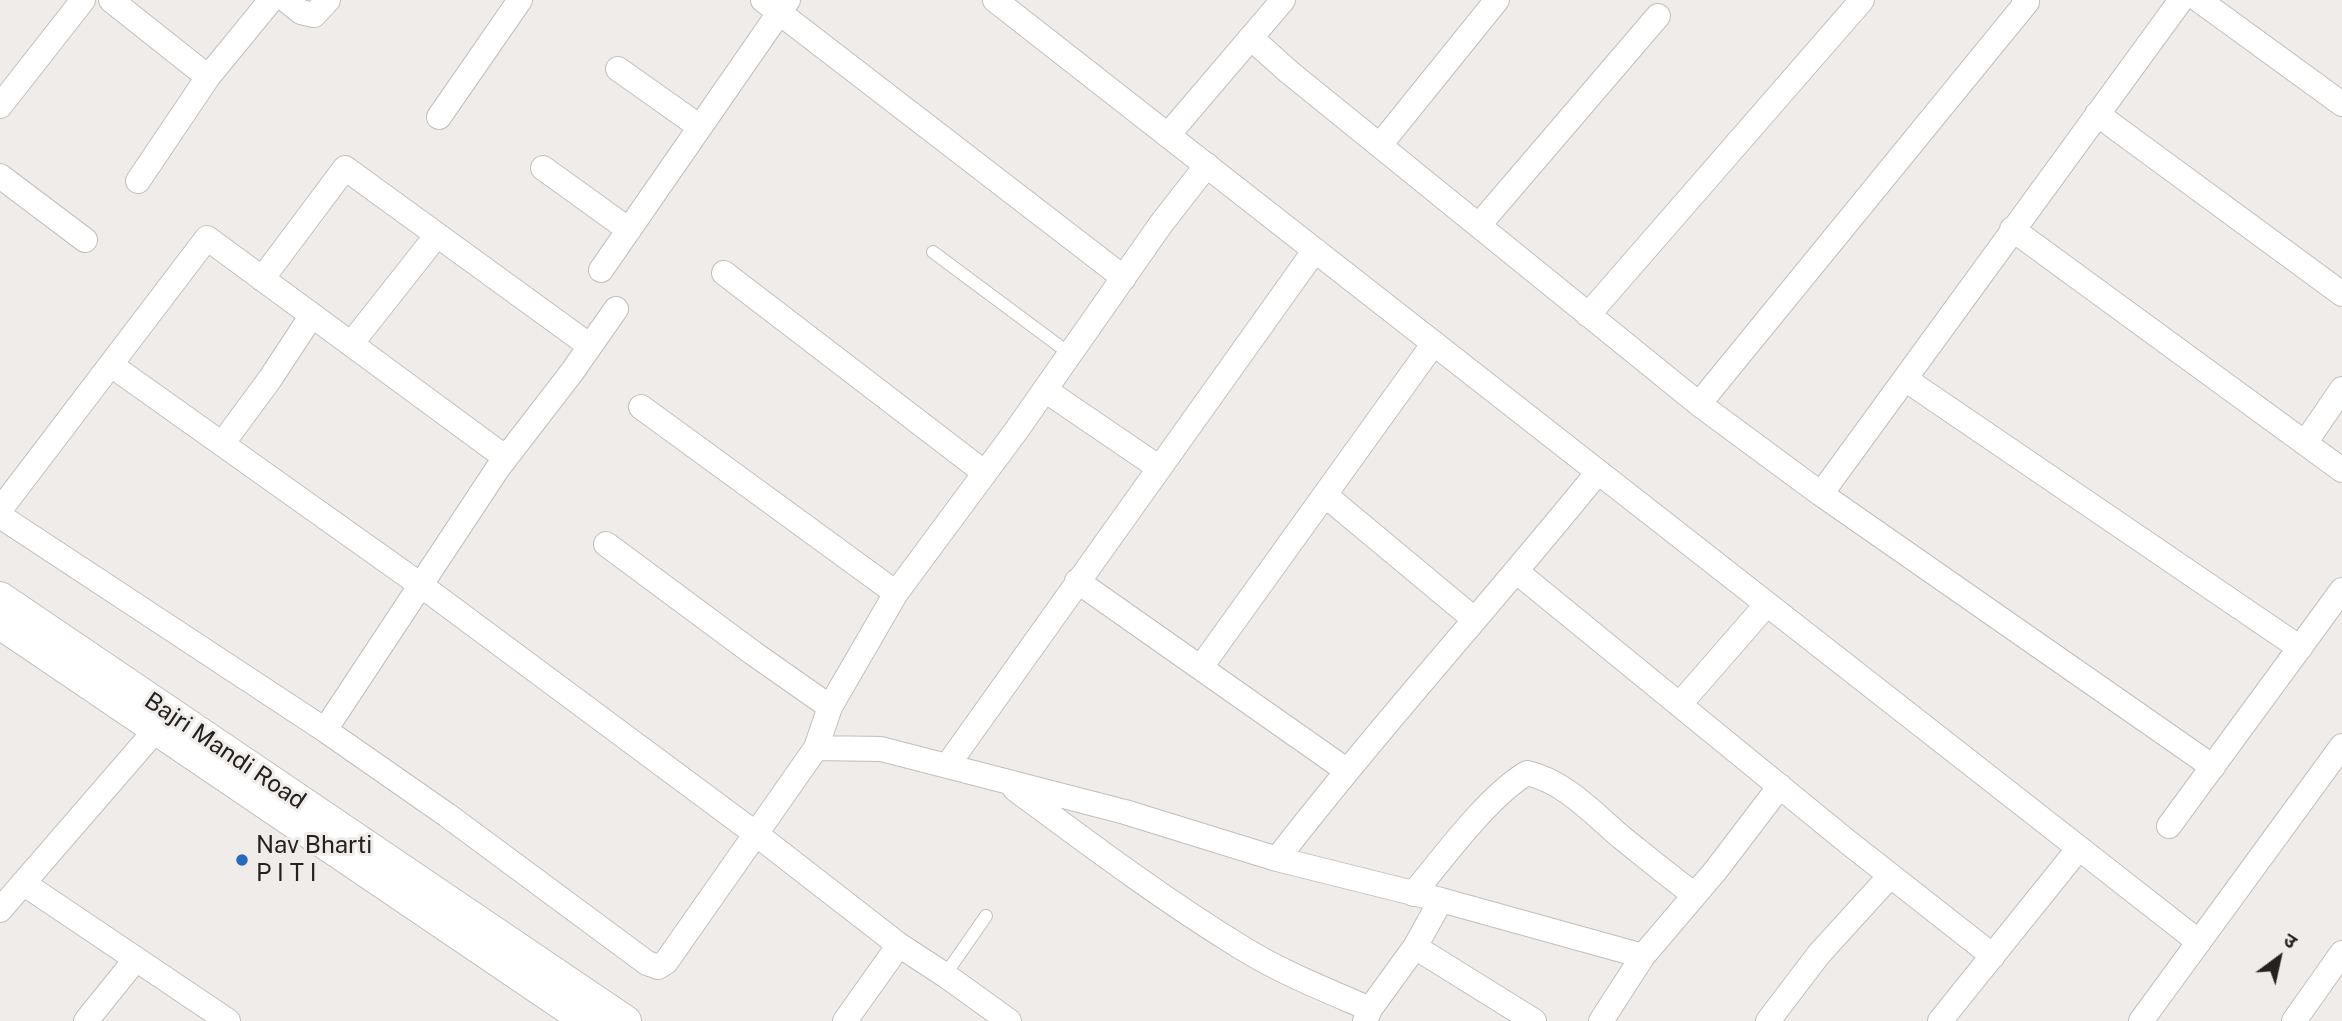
<!DOCTYPE html>
<html>
<head>
<meta charset="utf-8">
<style>
  body { margin:0 }
  #map { position:relative; width:2342px; height:1021px; overflow:hidden; background:#efece9; font-family:"Public Sans","Noto Sans Devanagari",sans-serif }
  canvas { display:block }
  .north { position:absolute; left:2244px; top:923px; width:70px; height:70px; -webkit-text-stroke:5px #efece9; paint-order:stroke; rotate:33deg; font-size:19px; font-weight:700; line-height:28px; text-align:center; color:#232221 }
  .north::after { content:''; display:block; margin:auto; width:24px; height:32px; background:#232221; clip-path:polygon(50% 0,100% 100%,50% 72%,0 100%) }
</style>
</head>
<body>
<div id="map">
<canvas width="2342" height="1021"></canvas>
<div class="north">उ</div>
</div>
<script>
const c = document.querySelector('canvas').getContext('2d');
c.lineJoin = 'round';
function trace(path, color, width, dash) {
  c.strokeStyle = color;
  c.lineWidth = width;
  c.lineCap = dash ? 'butt' : 'round';
  c.setLineDash(dash || []);
  c.stroke(path);
}
function label(font, color, halo, rows, align = 'center') {
  c.font = font + ' "Public Sans",sans-serif';
  c.lineWidth = 6;
  c.setLineDash([]);
  c.textBaseline = 'middle';
  c.strokeStyle = halo;
  c.fillStyle = color;
  for (const [text, x, y, turn = 0] of rows) {
    c.save();
    c.translate(x, y);
    c.rotate((+turn || 0) * Math.PI / 180);
    c.textAlign = isNaN(turn) ? turn : align;
    if (halo) c.strokeText(text, 0, 0);
    c.fillText(text, 0, 0);
    c.restore();
  }
}
const service = new Path2D(`
  M933 252 1070 354
  M945 975 986 916`);
const minor = new Path2D(`
  M111 0 208 77
  M286 0 301 12 314 15 328 0
  M763 0 1124 278
  M995 0 2199 942
  M2199 0 2342 104
  M1251 38 1289 72 1699 404 1821 494 2213 767
  M618 69 700 127
  M0 106 83 0
  M2097 114 2342 294
  M439 117 520 0
  M1168 135 1283 0
  M1380 145 1497 0
  M543 168 629 230
  M0 176 85 240
  M138 181 208 77 271 0
  M1479 225 1658 16
  M2012 229 2342 470
  M601 270 788 0
  M724 273 985 473
  M262 279 345 168 590 346
  M1588 315 1862 0
  M351 344 437 235
  M111 365 422 586 756 834 899 945 945 975 1009 1021
  M1905 379 2300 648
  M1045 390 1158 467
  M1699 404 2027 2 2024 0
  M641 407 896 593
  M2305 443 2342 389
  M222 444 270 379 312 315
  M1821 494 2181 0
  M1325 495 1474 619
  M0 510 207 238 506 458
  M0 516 325 730 447 815 647 963 658 967 666 962 816 748 830 707 896 593 1016 431 1161 224 1207 165
  M606 544 753 653 830 707
  M1517 572 1849 843 1993 956
  M1077 581 1346 770
  M1201 667 1434 343
  M1680 704 1767 604
  M325 730 498 468 572 372 616 309
  M816 748 881 749 947 766 1125 812 1277 859 1441 900 1643 956
  M947 766 1315 250
  M1015 789C1088 843 1161 898 1239 946 1280 972 1326 990 1370 1009
  M2169 826 2342 590
  M1277 859C1380 726 1493 602 1598 472
  M23 883 228 1021
  M1413 894C1443 858 1488 796 1527 773 1564 781 1593 813 1621 837 1646 857 1670 877 1695 895
  M0 910 167 717
  M1415 947 1534 1021
  M86 1021 136 959
  M845 1021 899 945
  M1365 1021 1370 1009 1415 947 1441 900
  M1601 1021 1643 956 1716 870 1780 786
  M1768 1021 1819 954 1890 876
  M1940 1021 2079 848
  M2141 1021 2342 746
  M2294 1021 2342 953`);
const tertiary = new Path2D(`
  M0 597 626 1021
  M0 624 586 1021`);
trace(service, '#c2bfbc', 14);
trace(minor, '#c2bfbc', 26);
trace(tertiary, '#c2bfbc', 32);
trace(service, '#fff', 12);
trace(minor, '#fff', 24);
trace(tertiary, '#fff', 30);
for (const [x, y, r, color] of [
  [242,860,7,"#2769ba"]
]) {
  const dot = new Path2D();
  dot.arc(x, y, r, 0, 2 * Math.PI);
  c.fillStyle = color;
  c.fill(dot);
  trace(dot, '#efece9', 2.5);
}
label('24px', '#232221', '#efece9', [
  ["Bajri Mandi Road",225,751,34]
]);
label('24px', '#232221', '#efece9', [
  ["Nav Bharti",256,846],
  ["P I T I",256,874]
], 'left');
</script>
</body>
</html>
